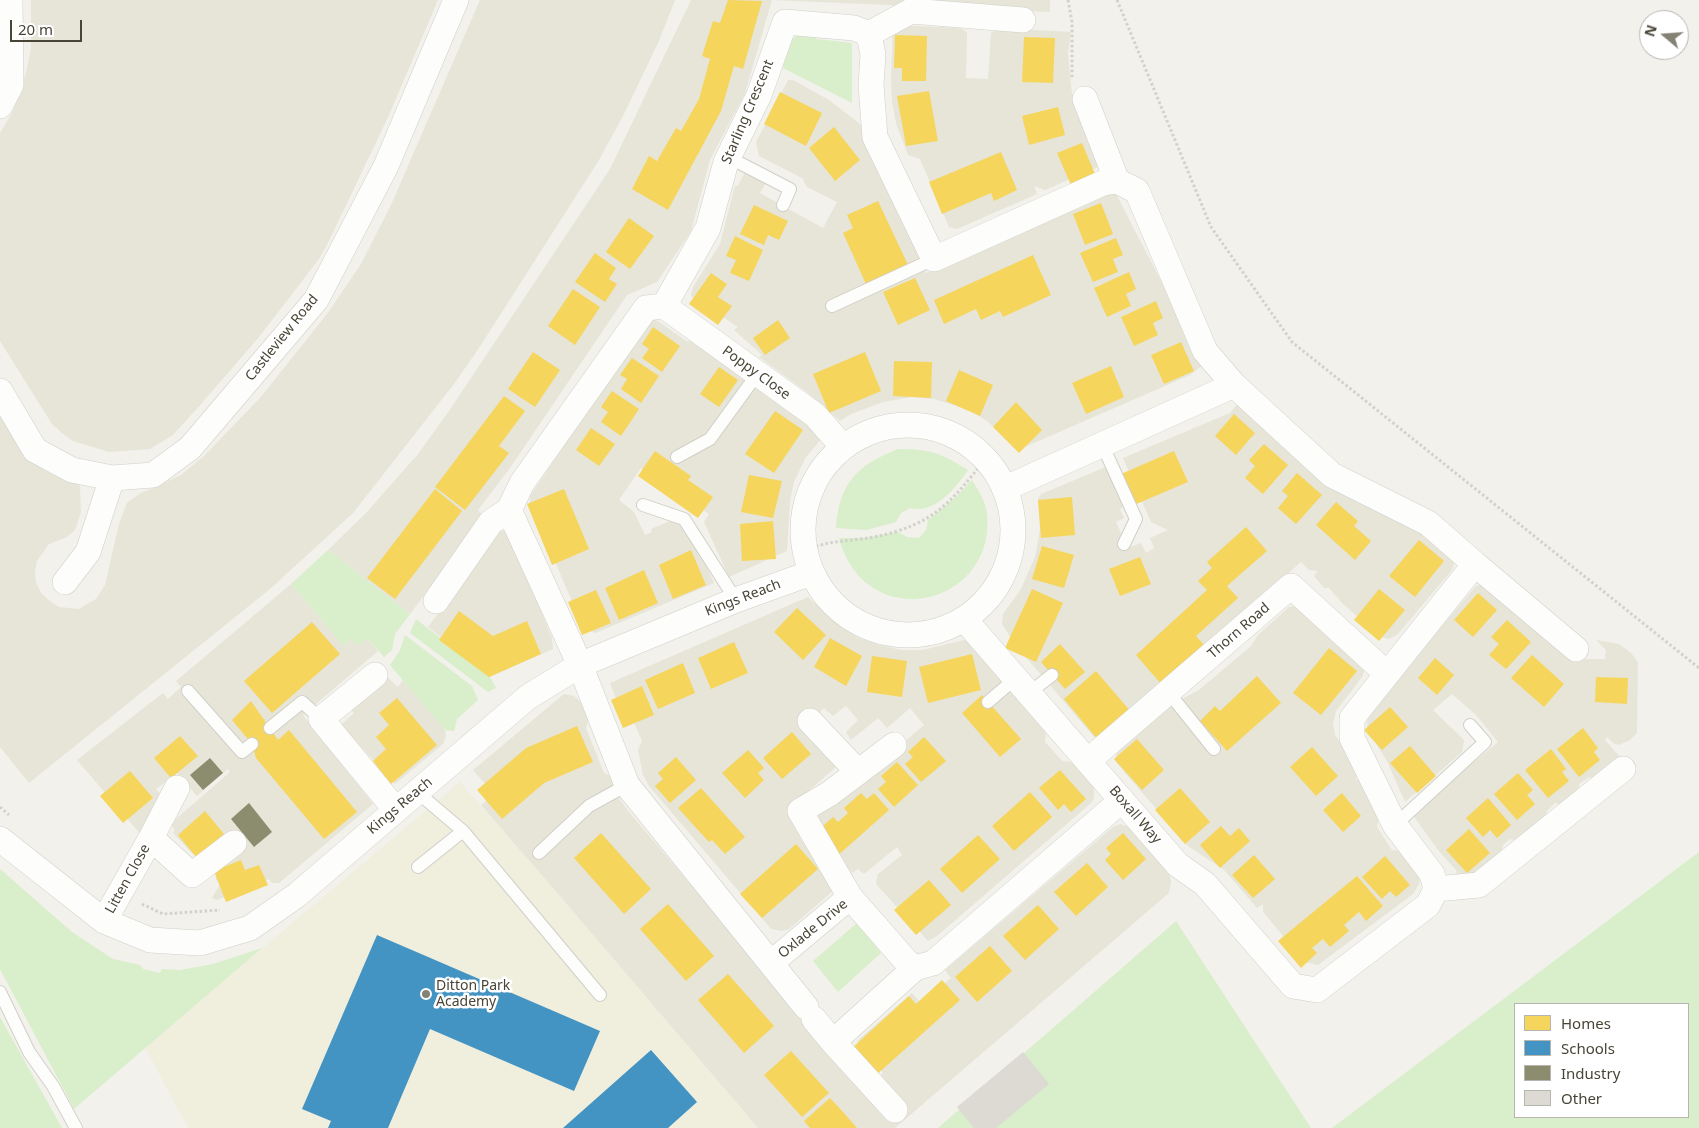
<!DOCTYPE html>
<html>
<head>
<meta charset="utf-8">
<style>
  body { margin:0 }
  #map { position:relative; width:1699px; height:1128px; overflow:hidden; background:#f2f1eb; font-family:"Noto Sans",sans-serif }
  canvas { display:block }
  .legend { position:absolute; left:1514px; top:1003px; width:175px; height:115px; box-sizing:border-box; background:#fff; border:1px solid #b6b5af; margin:0; padding:6px 9px; list-style:none; font-size:15px; color:#494536 }
  .legend li { display:flex; align-items:center; gap:10px; height:25px }
  .legend b { width:25px; border:1px solid #b6b5af }
  .north { position:absolute; left:1639px; top:10px; width:50px; height:50px; box-sizing:border-box; background:#fff; border:1px solid #b6b5af; border-radius:50%; rotate:288deg; font-size:14px; font-weight:700; line-height:20px; text-align:center; color:#494536 }
  .north::after { content:''; display:block; margin:auto; width:18px; height:22px; background:#848175; clip-path:polygon(50% 0,100% 100%,50% 72%,0 100%) }
  .scale { position:absolute; left:10px; top:20px; width:72px; height:22px; box-sizing:border-box; border:2px solid #494536; border-top:0; padding-left:6px; font-size:15px; line-height:18px; white-space:nowrap; color:#494536; -webkit-text-stroke:4px #fff; paint-order:stroke }
</style>
</head>
<body>
<div id="map">
<canvas width="1699" height="1128"></canvas>
<ul class="legend">
<li><b style="height:14px;background:#f6d55c"></b>Homes</li>
<li><b style="height:14px;background:#4393c3"></b>Schools</li>
<li><b style="height:14px;background:#8c8c6e"></b>Industry</li>
<li><b style="height:14px;background:#dcdad3"></b>Other</li>
</ul>
<div class="north">N</div>
<div class="scale">20 m</div>
</div>
<script>
const c = document.querySelector('canvas').getContext('2d');
c.lineJoin = 'round';
function fill(path, color) {
  c.fillStyle = color;
  c.fill(path, 'evenodd');
}
function trace(path, color, width, dash) {
  c.strokeStyle = color;
  c.lineWidth = width;
  c.lineCap = dash ? 'butt' : 'round';
  c.setLineDash(dash || []);
  c.stroke(path);
}
function label(font, color, halo, rows, align = 'center') {
  c.font = font + ' "Noto Sans",sans-serif';
  c.lineWidth = 5;
  c.setLineDash([]);
  c.textBaseline = 'middle';
  c.strokeStyle = halo;
  c.fillStyle = color;
  for (const [text, x, y, turn = 0] of rows) {
    c.save();
    c.translate(x, y);
    c.rotate((+turn || 0) * Math.PI / 180);
    c.textAlign = isNaN(turn) ? turn : align;
    if (halo) c.strokeText(text, 0, 0);
    c.fillText(text, 0, 0);
    c.restore();
  }
}
fill(new Path2D(`
  M31 0H438L389 115 329 241 319 259 259 337 202 403 173 435 150 449 109 452 73 441 63 434 52 424 0 341V133L13 111 26 73 31 48Z
  M480 0H675L658 43 623 116 599 160 479 348 454 384 353 513 270 589 29 783 0 747V411L25 451 44 470 55 476 78 484 80 487 81 512 75 530 67 537 49 544 37 561 35 571 36 583 42 594 51 602 59 607 79 609 96 599 105 585 119 524 127 503 139 494 181 475 204 456 260 398 327 314 361 264 391 205Z
  M691 0H1050V12L772 0 745 93 710 160 691 231 657 282 627 295 510 468 478 510 484 517 410 614 328 550 366 513 418 454 449 411 610 169Z
  M893 25 960 28 967 32 966 78 988 79 991 33 997 28 1071 32 1068 54 1072 94 1088 119 1107 163 1045 190 1034 186 1037 194 957 229 949 227 920 159 908 155 896 123 892 102 891 79Z
  M788 80H793L829 100 864 127 926 273 1110 192 1116 194 1204 364 1190 375 1018 450 987 421 969 410 934 399 912 397 883 402 851 414 840 421 807 392 759 357 762 355 734 330 738 327 691 296 693 287 720 244 735 186H738L748 166 769 177 760 193 823 228 837 202 807 187 802 178 759 156 756 142Z
  M653 318 688 342 691 338 828 431 806 457 794 482 790 501 787 551 729 577 704 522 709 514 641 468 619 500 634 512 645 535 652 532 651 529 675 519 692 534 714 583 595 633 584 629 530 504V496L648 322Z
  M1238 403 1451 554 1454 563 1452 570 1398 634 1389 639 1381 637 1343 604 1329 588H1324L1314 576 1318 571 1309 570 1301 562 1103 736 1094 737 1014 643 1002 624 1003 614 1021 589 1035 557 1040 530 1038 499 1041 494 1113 464 1131 504 1120 509 1124 518 1116 522 1128 548 1141 543 1146 553 1154 548 1150 538 1168 530 1151 522 1123 458 1230 413Z
  M501 529 512 539 552 638 553 649 490 677 428 627Z
  M291 584 344 646 351 639 367 638 378 651 303 715 373 804 279 883H272L269 879 217 900 212 898 220 884 216 880V870L201 853H192L173 833 175 830 170 824 230 772 228 769 197 796 177 773 156 789 160 794 143 837 77 760 163 693 168 699 181 687 176 681Z
  M1483 584 1577 659H1605L1606 650 1596 640 1619 644 1631 653 1638 662 1637 733 1630 740 1619 745 1613 743 1607 737 1605 740 1621 758 1597 780 1589 777 1579 784 1578 796 1565 806 1555 803 1547 811 1545 820 1519 841 1510 839 1503 845 1500 857 1480 875 1457 876 1456 870 1438 850 1412 814 1498 742 1477 716 1452 694 1433 710 1464 740 1462 752 1405 802 1387 761 1368 731 1367 724 1369 712 1476 586Z
  M808 597 841 627 858 638 880 645 901 650H923L968 639 1046 730 1045 742 1062 761 1073 762 1094 787V798L1091 803 937 936 928 941 876 884 878 874 902 855 897 847 864 874 858 869 852 873 814 828 815 817 924 725 910 708 887 728 878 718 851 740 846 732 858 720 846 706 833 716 824 708 808 723 838 765 803 796 797 829 801 840 841 884 789 929 782 931 771 929 649 786 643 775 638 750 642 741 632 718 623 717 610 683Z
  M1298 606 1361 661 1364 670 1363 676 1336 711 1333 724 1335 735 1361 774 1355 779 1364 781 1380 814 1377 827 1392 850 1402 851 1420 876 1419 884 1413 894 1318 965 1305 962 1263 912V904L1257 908 1224 870 1188 846 1115 761 1117 752 1176 702 1199 690 1251 646 1259 634 1289 607Z
  M385 675 398 687 403 680 445 730 446 736 443 744 395 784 341 725 354 713 348 706Z
  M564 694 574 696 584 705 589 718 586 728 604 773 611 776 619 798 629 812 863 1088 883 1073 857 1041 912 993 921 1003 951 978 945 970 1113 827 1121 824 1131 828 1167 864 1171 882 1169 893 895 1128H758L481 805 494 794 473 770Z`), '#e6e5d8');
fill(new Path2D(`
  M460 782 548 882 758 1128H188L145 1047Z`), '#f0eedd');
fill(new Path2D(`
  M802 31 811 33 817 39 852 43V103L783 68 787 44Z
  M898 449C932 449 940 453 968 470 955 489 935 514 910 508L901 513 896 522 866 530 836 528C839 483 857 465 898 449Z
  M972 480C978 490 986 502 987 514 996 607 865 636 839 538H865L898 532 907 537 919 538 926 530 928 520 956 497Z
  M328 550 410 614 395 634 392 650 384 657 367 638 358 646 351 639 344 646 291 584Z
  M416 619 490 677 496 688 488 692 410 633Z
  M405 635 472 686 478 700 457 719 454 731 445 730 390 665 399 652Z
  M1699 852V1128H1332ZM1515 1004H1688V1117H1515Z
  M0 869 72 932 113 959 140 965 143 969 160 973 162 969 180 970 213 964 262 948 74 1109 0 969Z
  M1176 921 1311 1128H938Z
  M857 923 881 953 838 992 813 961Z
  M0 1017 62 1128H0Z`), '#d9eeca');
fill(new Path2D(`
  M728 0 762 1 743 69 734 66 721 111 668 210 632 189 649 156 657 161 676 128 681 131 699 99 710 59 702 56 713 21 720 23Z
  M895 35 927 36 926 81H902V68H894Z
  M1024 37 1055 38 1053 83 1022 82Z
  M929 91 938 141 906 146 897 96Z
  M780 92 822 113 806 146 764 124Z
  M1058 107 1065 135 1029 145 1022 116Z
  M834 127 860 160 835 181 809 148Z
  M1082 143 1095 174 1071 185 1057 153Z
  M1001 152 1017 190 994 201 991 193 942 214 929 182Z
  M878 201 908 265 866 284 843 233 853 228 847 215Z
  M1101 203 1113 234 1085 245 1073 214Z
  M754 205 788 221 779 240 768 235 764 245 740 234Z
  M629 218 654 236 630 269 606 252Z
  M735 236 763 250 749 281 730 273 736 260 726 256Z
  M1116 238 1123 255 1113 259 1118 272 1093 282 1080 253Z
  M595 253 616 268 609 279 617 284 605 302 575 282Z
  M1033 255 1051 295 1003 317 1000 311 981 320 976 309 944 324 934 300Z
  M1129 272 1136 289 1126 294 1131 306 1107 317 1094 288Z
  M711 273 727 284 718 297 732 306 718 325 689 304Z
  M915 278 930 310 898 325 883 292Z
  M573 289 600 307 575 345 548 326Z
  M1156 301 1163 318 1153 323 1158 335 1134 346 1121 317Z
  M778 320 790 338 765 355 753 338Z
  M653 327 680 346 662 372 642 358 649 349 642 344Z
  M1181 342 1194 371 1164 384 1151 355Z
  M533 352 560 370 535 407 508 389Z
  M865 352 881 391 829 413 813 374Z
  M632 358 659 376 641 403 621 389 627 379 620 375Z
  M894 361 932 362 931 398 893 396Z
  M1111 366 1124 397 1086 414 1072 383Z
  M719 367 738 380 719 407 700 394Z
  M959 370 993 385 980 416 946 401Z
  M612 391 639 409 621 436 601 422 608 412 601 407Z
  M504 396 525 411 499 446 509 453 465 510 435 487Z
  M1016 402 1042 430 1019 453 993 427Z
  M775 411 803 430 774 473 745 454Z
  M1234 414 1255 433 1236 455 1215 436Z
  M591 428 615 444 599 466 576 450Z
  M1264 444 1288 465 1263 494 1245 478 1255 466 1249 460Z
  M655 451 691 476 688 480 713 497 698 518 638 476Z
  M1174 451 1188 482 1134 505 1121 474Z
  M1297 473 1322 495 1296 524 1278 508 1288 496 1282 491Z
  M749 475 782 481 773 518 741 512Z
  M435 489 462 511 395 599 367 578Z
  M564 489 589 549 552 565 527 504Z
  M1072 497 1075 535 1041 538 1038 500Z
  M1336 502 1358 521 1354 526 1371 541 1355 560 1316 525Z
  M773 521 776 559 742 561 740 524Z
  M1246 527 1267 551 1227 586 1238 598 1196 636 1204 645 1162 685 1136 655 1207 590 1198 581 1212 568 1207 562Z
  M1419 540 1444 561 1415 597 1389 576Z
  M1042 546 1074 555 1064 588 1032 579Z
  M691 550 706 585 673 599 659 565Z
  M1140 557 1151 584 1120 596 1109 569Z
  M644 570 658 603 619 620 605 588Z
  M1032 589 1063 603 1036 662 1005 648Z
  M1379 589 1405 610 1379 641 1354 620Z
  M596 590 611 623 582 635 568 602Z
  M1478 593 1497 610 1473 637 1454 620Z
  M797 608 826 635 803 660 774 632Z
  M459 611 493 636 527 621 541 654 489 677 439 640Z
  M1507 620 1531 642 1506 669 1489 655 1499 644 1491 637Z
  M312 622 340 654 272 713 244 681Z
  M830 638 862 656 846 686 814 667Z
  M734 642 748 673 711 689 698 658Z
  M1060 644 1085 672 1065 689 1041 662Z
  M1329 648 1357 671 1321 715 1293 693Z
  M972 654 981 690 928 703 919 667Z
  M1532 655 1564 684 1544 707 1511 678Z
  M872 656 907 661 902 697 867 692Z
  M1435 658 1454 675 1437 695 1418 678Z
  M683 663 695 693 658 709 645 680Z
  M1096 671 1131 712 1098 740 1064 699Z
  M1257 676 1281 703 1227 751 1200 721 1215 706 1220 711Z
  M1596 677 1628 678 1627 704 1595 702Z
  M642 686 654 715 623 728 611 700Z
  M982 695 1021 739 1000 757 962 713Z
  M397 698 437 745 391 784 373 761 386 749 376 737 389 725 379 713Z
  M251 701 278 740 289 730 357 812 324 839 256 758 252 744 232 720Z
  M1390 707 1408 727 1382 750 1364 730Z
  M577 726 593 762 544 783 502 819 477 790 526 748Z
  M1583 728 1598 748 1594 752 1600 760 1579 777 1557 749Z
  M792 732 811 754 782 779 763 758Z
  M180 736 198 756 171 778 154 758Z
  M924 737 946 761 921 782 905 764 913 757 908 752Z
  M1137 739 1164 770 1142 790 1114 759Z
  M1410 746 1436 776 1417 793 1390 763Z
  M1312 747 1338 776 1316 796 1290 767Z
  M1551 749 1566 769 1562 772 1569 781 1548 798 1525 770Z
  M748 750 764 768 758 773 764 780 745 798 722 773Z
  M676 757 696 780 670 803 655 786 663 779 658 773Z
  M897 762 918 785 894 807 878 789 886 782 881 776Z
  M1060 770 1086 799 1071 812 1064 804 1058 810 1039 788Z
  M130 771 153 798 123 823 100 796Z
  M1518 773 1533 790 1527 795 1535 804 1517 820 1494 794Z
  M701 788 745 837 725 854 712 840 709 842 678 808Z
  M1180 788 1210 822 1185 844 1155 810Z
  M1030 792 1052 817 1014 851 992 826Z
  M861 793 867 799 874 793 889 810 835 858 814 834 833 817 838 822 848 813 844 808Z
  M1342 793 1361 816 1343 832 1323 810Z
  M1488 798 1511 825 1497 838 1490 830 1483 837 1466 818Z
  M205 811 224 834 196 857 178 835Z
  M1221 826 1230 836 1239 828 1250 841 1220 868 1200 845Z
  M1469 829 1490 853 1467 873 1446 850Z
  M601 833 651 889 624 914 574 858Z
  M1123 833 1146 859 1123 880 1105 860 1111 854 1106 848Z
  M978 835 1000 859 962 893 940 869Z
  M796 844 818 869 762 918 740 894Z
  M1254 855 1275 879 1253 898 1232 875Z
  M1385 856 1410 885 1396 897 1390 891 1382 899 1362 877Z
  M241 860 245 870 259 865 268 885 226 902 214 871Z
  M1087 863 1108 887 1076 916 1054 892Z
  M1357 876 1383 906 1366 921 1359 912 1344 925 1349 931 1330 947 1323 939 1312 948 1317 953 1301 968 1278 941Z
  M929 880 951 905 916 935 894 910Z
  M668 904 714 956 686 981 640 929Z
  M1038 905 1059 929 1025 960 1003 936Z
  M990 946 1012 971 977 1002 955 977Z
  M728 974 774 1026 744 1053 698 1000Z
  M942 980 960 1000 875 1076 851 1049 909 996 916 1004Z
  M791 1051 829 1093 802 1117 764 1075Z
  M830 1098 843 1112 857 1128H810L804 1121Z`), '#f6d55c');
fill(new Path2D(`
  M377 935 600 1031 574 1091 430 1029 388 1128H328L331 1121 302 1109Z
  M651 1050 697 1102 668 1128H563Z`), '#4393c3');
fill(new Path2D(`
  M210 758 223 773 203 790 190 775Z
  M249 803 272 832 254 847 231 819Z`), '#8c8c6e');
fill(new Path2D(`
  M1023 1052 1049 1084 996 1128H974L957 1107Z`), '#dcdad3');
const lane = new Path2D(`
  M728 157 790 189 783 205
  M832 306 934 259
  M1102 444 1136 519 1124 544
  M677 457 710 439 758 373
  M643 505 684 519 736 600
  M188 691 242 752 252 744
  M1029 693 1052 675
  M1169 693 1214 749
  M988 702 1016 678
  M270 728 302 702 321 719
  M417 792 463 831 600 995
  M1395 825 1485 742 1470 725
  M539 853 589 806 627 785
  M418 867 463 831
  M0 992 29 1052 53 1086 76 1128`);
const street = new Path2D(`
  M869 34 873 55 871 85 875 137 934 259 1103 183 1117 181
  M869 34 911 11 1023 20
  M0 106 11 85 10 0
  M664 306 708 228 726 162 759 95 785 22 854 28 869 34
  M664 306 815 415 843 447
  M0 391 35 450 72 470 112 478 153 475 190 448 316 300 386 166 456 0
  M803 530a105 105 0 1 1 210 0a105 105 0 1 1-210 0Z
  M1006 488 1234 385
  M509 510 580 665 627 785 806 1007
  M1475 564 1576 649
  M65 582 88 552 112 478
  M436 601 491 522 509 510 522 483 646 308 664 306
  M965 620 1178 865 1205 884 1293 986 1317 990 1428 905 1436 889 1432 874 1395 825 1352 738V718L1475 564 1428 523 1332 475 1234 385 1205 351 1137 191 1117 181 1085 99
  M375 675 321 719 395 809
  M810 721 858 772
  M894 745 829 794 800 811 850 897 906 961 915 968 933 963 1122 800
  M1089 760 1291 586 1387 674
  M177 788 151 838 192 875 234 843
  M0 839 104 921 150 940 200 943 250 928 297 895 528 697 580 665 736 600 811 573
  M1436 889 1479 885 1623 769
  M104 921 151 838
  M771 963 850 897
  M814 1019 833 1042 915 968
  M833 1042 895 1110`);
trace(lane, '#d0cfc8', 14);
trace(street, '#d0cfc8', 26);
trace(new Path2D(`
  M1068 0 1072 22V79
  M1117 0 1211 227 1292 342 1699 668
  M811 548C833 540 852 541 874 537 933 525 951 503 986 458
  M0 807 9 815
  M142 904 163 914 220 910`), '#d2d1ca', 3, [2.5, 2.5]);
trace(lane, '#fdfdfc', 12);
trace(street, '#fdfdfc', 25);
for (const [x, y, r, color] of [
  [426,994,5,"#848175"]
]) {
  const dot = new Path2D();
  dot.arc(x, y, r, 0, 2 * Math.PI);
  c.fillStyle = color;
  c.fill(dot);
  trace(dot, '#fff', 2);
}
label('14px', '#494536', '#fff', [
  ["Starling Crescent",748,112,-67],
  ["Castleview Road",282,338,-51],
  ["Poppy Close",756,373,36],
  ["Kings Reach",743,598,-21],
  ["Thorn Road",1239,631,-41],
  ["Kings Reach",400,806,-40],
  ["Boxall Way",1135,815,49],
  ["Litten Close",128,879,-61],
  ["Oxlade Drive",813,929,-39]
]);
label('14px', '#494536', '#fff', [
  ["Ditton Park",436,986],
  ["Academy",436,1002]
], 'left');
</script>
</body>
</html>
